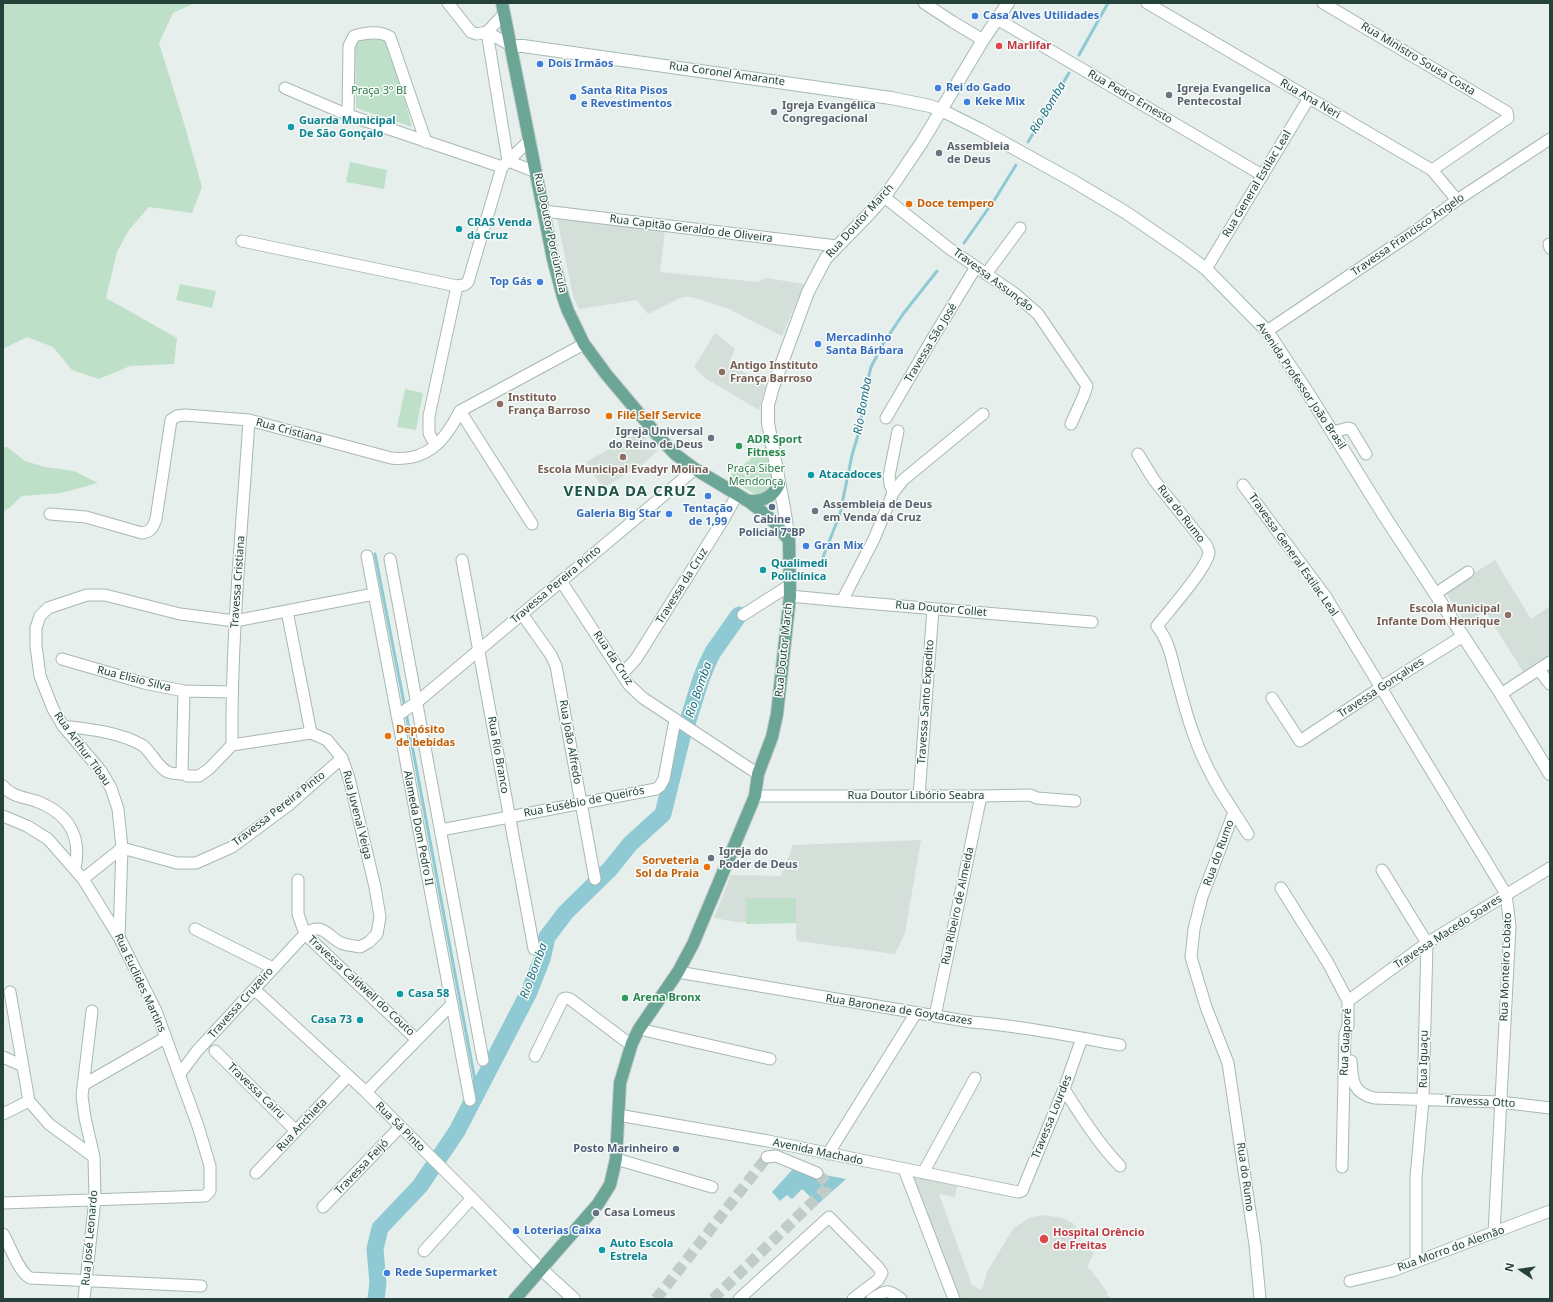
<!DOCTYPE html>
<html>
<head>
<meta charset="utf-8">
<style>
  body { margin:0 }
  #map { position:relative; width:1553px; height:1302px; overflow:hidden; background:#e6efeb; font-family:"Noto Sans",sans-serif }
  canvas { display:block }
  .frame { position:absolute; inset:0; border:4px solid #24423a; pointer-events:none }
  .north { position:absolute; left:1501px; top:1250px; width:40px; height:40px; -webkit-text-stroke:3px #f7fbf9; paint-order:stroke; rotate:283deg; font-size:11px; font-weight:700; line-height:16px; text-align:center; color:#24423a }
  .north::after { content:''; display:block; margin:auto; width:14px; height:18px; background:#24423a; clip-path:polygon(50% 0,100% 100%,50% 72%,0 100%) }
</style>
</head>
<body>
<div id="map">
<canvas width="1553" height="1302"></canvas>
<div class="frame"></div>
<div class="north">N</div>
</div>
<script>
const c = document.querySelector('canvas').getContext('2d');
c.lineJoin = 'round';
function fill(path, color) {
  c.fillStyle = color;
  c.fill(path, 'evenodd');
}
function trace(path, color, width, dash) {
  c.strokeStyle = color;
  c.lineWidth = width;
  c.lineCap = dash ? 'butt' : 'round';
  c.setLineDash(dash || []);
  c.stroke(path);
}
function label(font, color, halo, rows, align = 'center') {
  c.font = font + ' "Noto Sans",sans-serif';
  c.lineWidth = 3;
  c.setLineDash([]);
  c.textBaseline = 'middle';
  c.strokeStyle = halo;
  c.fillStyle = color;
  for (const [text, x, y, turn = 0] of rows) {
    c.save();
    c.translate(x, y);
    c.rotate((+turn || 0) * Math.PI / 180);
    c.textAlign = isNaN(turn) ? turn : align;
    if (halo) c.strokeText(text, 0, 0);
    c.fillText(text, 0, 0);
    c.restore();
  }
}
fill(new Path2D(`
  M557 218 665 231 660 272 758 282 766 278 804 284 782 336 729 309 692 297H683L648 314 637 300 579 309 573 296Z
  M715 333 735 349 729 363 766 386 759 410 705 378 694 367Z
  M640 432 657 451 643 464 603 488 586 462Z
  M1495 560 1531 619 1550 606V658L1525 675 1485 611 1466 623 1445 591Z
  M921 840 905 933 895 954 798 941 796 939V923L746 924V922H736L714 918 731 875 781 876 793 845Z
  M914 1177 957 1186 955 1197 939 1194 972 1285 982 1290 987 1272 1013 1229 1029 1218 1043 1215 1063 1218 1073 1223 1080 1232 1081 1243 1094 1253 1087 1267 1091 1270 1108 1293 1107 1295 1113 1299H959L912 1178Z`), '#d4dfda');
fill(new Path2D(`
  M3 3H195L173 13 159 43 184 123 202 187 192 213 149 207 129 230 117 252 106 298 177 338 174 364 130 366 99 379 72 370 53 347 27 337 3 349Z
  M363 39 385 40 401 84 412 127 356 108 355 43Z
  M350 162 387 170 384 189 346 182Z
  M180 284 216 291 212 308 176 300Z
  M405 389 423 393 416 430 397 427Z
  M767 446C770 459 780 486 765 493 761 495 756 495 753 493 744 489 737 481 729 476Z
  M3 447H7L25 461 45 467 74 471 98 483 61 493 22 496 9 508 3 512Z
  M746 898H796V923L746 924Z`), '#bfe0c8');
fill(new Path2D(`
  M793 1169 846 1179 818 1204 802 1189 792 1199 787 1195 780 1201 772 1192Z`), '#8ec9d4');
trace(new Path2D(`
  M1079 55 1108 3
  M1028 142 1069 73
  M964 243 995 199 1016 165
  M375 554 405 708
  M823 557 840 514 852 455 861 425 863 399 871 367 883 344 903 314 937 271
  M406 713 477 1091`), '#8ec9d4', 3);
trace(new Path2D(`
  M376 1299 378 1283 375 1249 380 1228 420 1186 457 1131 529 992 542 959 547 937 566 912 610 869 630 844 663 814 683 733 686 727 701 679 707 664 713 652 739 615`), '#8ec9d4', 17);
trace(new Path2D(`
  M656 1299 767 1157
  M713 1299 826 1189 827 1183 817 1173`), '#bfccc8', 11, [11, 5.5]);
const minor = new Path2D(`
  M924 3 953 22 983 40
  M1147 3 1432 170 1457 200
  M1323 3 1507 112 1508 118 1432 170
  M504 14 487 32 512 46
  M997 19 1262 175
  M285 88 348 115 502 167
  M348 115 349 46 354 36C365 33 379 30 390 37L426 142
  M530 140 508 161 536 172
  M885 196 888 200 950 249 1014 293 1038 314 1087 386 1084 395 1071 424
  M544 211 837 246
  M242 241 457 286
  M1549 244 1550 248
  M1206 269 1309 98
  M986 274 1020 228
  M1267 331 1417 230 1457 200 1550 139
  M460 411 532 524
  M886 418 931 341 976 267
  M1333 432 1348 428 1351 429 1366 454
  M432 439 429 433V416L457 286 464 285 468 282 502 167 508 161 487 32 477 34 471 32 448 3
  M1138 454 1154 480 1207 546C1207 548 1209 551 1209 552 1209 566 1167 613 1157 626 1168 640 1171 655 1175 671 1180 690 1185 709 1191 727 1201 758 1216 786 1234 812L1202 897 1194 929 1191 957 1206 1007 1228 1063 1255 1245 1260 1299
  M1243 485 1326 597 1506 894 1510 926 1494 1233
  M893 493 903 480 983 414
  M50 514 86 517 142 533C151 532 153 527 156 519L171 420 177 416 185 415 249 420 391 458C427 462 445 441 460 411L584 344
  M367 556 470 1100
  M390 559 483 1060
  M462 560 534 949
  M561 581 629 685 643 698 758 774
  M1435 594 1468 572
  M790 596 842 601 1092 622
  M842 601 874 539 893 493 890 484 889 476 898 431
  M287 611 311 733
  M522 614 551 655 556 666 595 879
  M743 615 790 585
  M62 659 144 683 184 691 232 692
  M1539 670 1550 684
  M622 674 636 659 723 520 737 495
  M1501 694 1550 662
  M1272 698 1300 741 1380 688 1463 636
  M397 716 417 702 695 469
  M63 726C89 729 119 732 142 745 152 752 157 767 168 772 173 774 179 774 183 774
  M232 745C231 637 242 528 249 420
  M3 786C12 797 24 797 36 801 68 813 82 836 75 868
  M755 796H981L1030 795 1037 798 1075 801
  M919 796 933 609
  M1234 812 1248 834
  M3 816 27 826 48 839 83 879 119 937 156 1011 198 1126 210 1166V1191L205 1196 3 1203
  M441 830 656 789 660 786 664 779 675 720
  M1382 870 1427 943 1423 1100 1416 1177V1261
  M83 879 122 848 177 863H196L232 847 290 804 342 758
  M298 880V914L305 934 416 1039
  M1281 888 1328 963 1348 1001V1026L1345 1034 1342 1167
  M195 929 273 968
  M119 937 122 848 118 809 111 788 101 771 63 726 53 709 40 676 36 646V628L40 616 48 608 87 595H105L180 614 235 621 374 594
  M678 972 971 1022C1021 1026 1070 1036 1120 1045
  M254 989 366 1092 472 1198 542 1270
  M10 992 29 1101 49 1124 94 1157
  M1348 1001 1427 943 1550 868
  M935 1016 981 796
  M639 1029 770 1059
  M215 1051 296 1131
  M535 1056 563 999 566 998 570 999 631 1045
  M3 1057 23 1066
  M1351 1061C1352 1081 1353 1093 1374 1098L1500 1102 1550 1108
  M179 1075 197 1051 305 934C322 921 327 936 341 943 347 945 354 946 360 947L369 942 377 934 380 917 375 887 349 778 342 758 327 740 311 733 232 745 209 769 199 776H187L182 772 184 691
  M83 1085 165 1038
  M1064 1089C1081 1116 1098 1143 1120 1166
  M366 1092 452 1004
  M3 1114 29 1101
  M618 1115 768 1141 1018 1192 1022 1191 1064 1089 1082 1038
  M828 1154 916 1013
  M767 1157 776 1156 817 1173
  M616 1159 712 1187
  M904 1169 954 1299
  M256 1173 348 1076
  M923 1173 975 1078
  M323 1207 400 1127
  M3 1234C11 1247 18 1271 30 1278L201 1286
  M424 1251 472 1198
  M1350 1281 1392 1271 1550 1211
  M84 1299 95 1199 94 1157 85 1118 82 1096 92 1011
  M739 1299 829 1217 878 1267 882 1273 878 1280 853 1299
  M872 1299C885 1290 888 1289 901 1299`);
const secondary = new Path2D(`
  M512 46H523L891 98 930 106 941 110 981 130 1073 181 1125 212 1182 251 1206 269 1267 331 1308 393 1385 517 1501 694 1550 774
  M789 540 784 508 768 423V405L773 387 808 292 826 258 867 216 885 196 897 179 922 142 983 40 1008 3
  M542 1270 574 1299`);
const primary = new Path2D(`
  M502 3 553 259 563 297 568 311 584 344 606 374 658 436 675 454 695 469 748 501 764 513 775 523 789 540 790 596 777 714 772 737 758 774 755 796 693 944 678 972 639 1029 632 1043 620 1083 616 1159 610 1185 598 1204 515 1299
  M748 501C762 502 773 497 779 484`);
trace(minor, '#a8b8b2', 13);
trace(secondary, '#a4bbb3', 14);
trace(primary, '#c2cac8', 14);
trace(minor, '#fff', 11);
trace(secondary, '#fff', 12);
trace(primary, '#6aa596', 12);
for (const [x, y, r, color] of [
  [975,16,4,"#3f7fe0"],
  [999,46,4,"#e0444e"],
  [540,64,4,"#3f7fe0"],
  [938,88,4,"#3f7fe0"],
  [1169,95,4,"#6b7280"],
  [573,97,4,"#3f7fe0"],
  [967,102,4,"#3f7fe0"],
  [774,112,4,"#6b7280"],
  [291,127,4,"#0f9aa8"],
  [939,153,4,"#6b7280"],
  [909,204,4,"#e8710a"],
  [459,229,4,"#0f9aa8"],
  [540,282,4,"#3f7fe0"],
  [818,344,4,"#3f7fe0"],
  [722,372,4,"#8d6e63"],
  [500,404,4,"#8d6e63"],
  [609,416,4,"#e8710a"],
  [711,438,4,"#6b7280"],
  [739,446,4,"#2e9e5b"],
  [623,457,4,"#8d6e63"],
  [811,475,4,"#0f9aa8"],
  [708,496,4,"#3f7fe0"],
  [772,507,4,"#5c6f8a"],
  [815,511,4,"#6b7280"],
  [669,514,4,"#3f7fe0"],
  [806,546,4,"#3f7fe0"],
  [763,570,4,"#0f9aa8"],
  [1508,615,4,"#8d6e63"],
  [388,736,4,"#e8710a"],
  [711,858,4,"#6b7280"],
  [707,867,4,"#e8710a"],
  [400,994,4,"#0f9aa8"],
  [625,998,4,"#2e9e5b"],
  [360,1020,4,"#0f9aa8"],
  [676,1149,4,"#5c6f8a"],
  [596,1213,4,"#6b7280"],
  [516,1231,4,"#3f7fe0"],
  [1044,1239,5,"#e0444e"],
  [602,1250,4,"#0f9aa8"],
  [387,1273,4,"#3f7fe0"]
]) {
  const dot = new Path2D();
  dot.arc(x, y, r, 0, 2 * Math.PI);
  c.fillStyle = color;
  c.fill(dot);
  trace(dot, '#f7fbf9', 1.5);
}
label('bold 11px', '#366cbe', '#f7fbf9', [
  ["Casa Alves Utilidades",983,16],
  ["Dois Irmãos",548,64],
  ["Rei do Gado",946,88],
  ["Santa Rita Pisos",581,91],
  ["e Revestimentos",581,104],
  ["Keke Mix",975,102],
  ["Top Gás",532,282,"right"],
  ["Mercadinho",826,338],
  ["Santa Bárbara",826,351],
  ["Tentação",708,509,"center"],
  ["de 1,99",708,522,"center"],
  ["Galeria Big Star",661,514,"right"],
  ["Gran Mix",814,546],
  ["Loterias Caixa",524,1231],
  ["Rede Supermarket",395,1273]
], 'left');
label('bold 11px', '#be3a42', '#f7fbf9', [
  ["Marlifar",1007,46],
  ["Hospital Orêncio",1053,1233],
  ["de Freitas",1053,1246]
], 'left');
label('11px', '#24423a', '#f7fbf9', [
  ["Rua Ministro Sousa Costa",1418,59,31],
  ["Rua Coronel Amarante",727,74,8],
  ["Rua Pedro Ernesto",1130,97,30],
  ["Rua Ana Neri",1310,99,30],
  ["Rua General Estilac Leal",1257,184,-59],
  ["Rua Doutor March",860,221,-48],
  ["Rua Capitão Geraldo de Oliveira",691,229,7],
  ["Rua Doutor Porciúncula",550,233,78],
  ["Travessa Francisco Ângelo",1408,235,-35],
  ["Travessa Assunção",993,280,37],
  ["Travessa São José",931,343,-59],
  ["Avenida Professor João Brasil",1301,386,56],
  ["Rua Cristiana",289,431,15],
  ["Rua do Rumo",1181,514,52],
  ["Travessa General Estilac Leal",1293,555,55],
  ["Travessa Cristiana",238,582,-86],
  ["Travessa Pereira Pinto",556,585,-40],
  ["Travessa da Cruz",682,586,-58],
  ["Rua Doutor Collet",941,609,5],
  ["Rua Doutor March",784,650,-84],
  ["Rua da Cruz",613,658,56],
  ["Rua Elisio Silva",134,679,14],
  ["Travessa Gonçalves",1381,688,-33],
  ["Travessa Santo Expedito",926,702,-86],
  ["Rua João Alfredo",570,742,80],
  ["Rua Arthur Tibau",82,749,54],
  ["Rua Rio Branco",498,755,80],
  ["Rua Doutor Libório Seabra",916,796],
  ["Rua Eusébio de Queirós",584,802,-11],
  ["Travessa Pereira Pinto",279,809,-38],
  ["Rua Juvenal Veiga",357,815,76],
  ["Alameda Dom Pedro II",418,828,79],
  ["Rua do Rumo",1219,853,-70],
  ["Rua Ribeiro de Almeida",958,906,-78],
  ["Travessa Macedo Soares",1448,932,-33],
  ["Rua Monteiro Lobato",1506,967,-88],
  ["Rua Euclides Martins",140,983,65],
  ["Travessa Caldwell do Couto",361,986,43],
  ["Travessa Cruzeiro",241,1003,-48],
  ["Rua Baroneza de Goytacazes",899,1010,9],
  ["Rua Guaporé",1346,1042,-87],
  ["Rua Iguaçu",1424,1059,-89],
  ["Travessa Cairu",256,1091,44],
  ["Travessa Otto",1480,1102,3],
  ["Travessa Lourdes",1052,1117,-68],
  ["Rua Anchieta",302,1125,-47],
  ["Rua Sá Pinto",400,1127,45],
  ["Avenida Machado",818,1152,12],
  ["Travessa Feijó",362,1167,-46],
  ["Rua do Rumo",1245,1177,82],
  ["Rua José Leonardo",90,1238,-85],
  ["Rua Morro do Alemão",1451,1249,-20]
]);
label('bold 11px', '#5b616d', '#f7fbf9', [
  ["Igreja Evangelica",1177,89],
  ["Pentecostal",1177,102],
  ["Igreja Evangélica",782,106],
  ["Congregacional",782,119],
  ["Assembleia",947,147],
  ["de Deus",947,160],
  ["Igreja Universal",703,432,"right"],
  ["do Reino de Deus",703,445,"right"],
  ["Assembleia de Deus",823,505],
  ["em Venda da Cruz",823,518],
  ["Igreja do",719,852],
  ["Poder de Deus",719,865],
  ["Casa Lomeus",604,1213]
], 'left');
label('11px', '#2d7a4b', '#f7fbf9', [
  ["Praça 3º BI",379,91],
  ["Praça Siber",756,469],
  ["Mendonça",756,482]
]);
label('bold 11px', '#0d838f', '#f7fbf9', [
  ["Guarda Municipal",299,121],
  ["De São Gonçalo",299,134],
  ["CRAS Venda",467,223],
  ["da Cruz",467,236],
  ["Atacadoces",819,475],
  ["Qualimedi",771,564],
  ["Policlínica",771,577],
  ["Casa 58",408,994],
  ["Casa 73",352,1020,"right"],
  ["Auto Escola",610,1244],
  ["Estrela",610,1257]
], 'left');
label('bold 11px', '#c56008', '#f7fbf9', [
  ["Doce tempero",917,204],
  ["Filé Self Service",617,416],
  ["Depósito",396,730],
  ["de bebidas",396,743],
  ["Sorveteria",699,861,"right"],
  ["Sol da Praia",699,874,"right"]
], 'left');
label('bold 11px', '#785e54', '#f7fbf9', [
  ["Antigo Instituto",730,366],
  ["França Barroso",730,379],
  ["Instituto",508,398],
  ["França Barroso",508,411],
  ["Escola Municipal Evadyr Molina",623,470,"center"],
  ["Escola Municipal",1500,609,"right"],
  ["Infante Dom Henrique",1500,622,"right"]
], 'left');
label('bold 11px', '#27864d', '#f7fbf9', [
  ["ADR Sport",747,440],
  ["Fitness",747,453],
  ["Arena Bronx",633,998]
], 'left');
label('bold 11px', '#4e5e75', '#f7fbf9', [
  ["Cabine",772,520],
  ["Policial 7ºBP",772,533],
  ["Posto Marinheiro",668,1149,"right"]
]);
label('italic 12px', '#1c6f80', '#f7fbf9', [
  ["Rio Bomba",1048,108,-59],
  ["Rio Bomba",863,406,-80],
  ["Rio Bomba",699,690,-71],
  ["Rio Bomba",534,971,-70]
]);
c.letterSpacing = '1px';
label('bold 15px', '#1f5548', '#f7fbf9', [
  ["VENDA DA CRUZ",630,492]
]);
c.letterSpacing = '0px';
</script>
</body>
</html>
